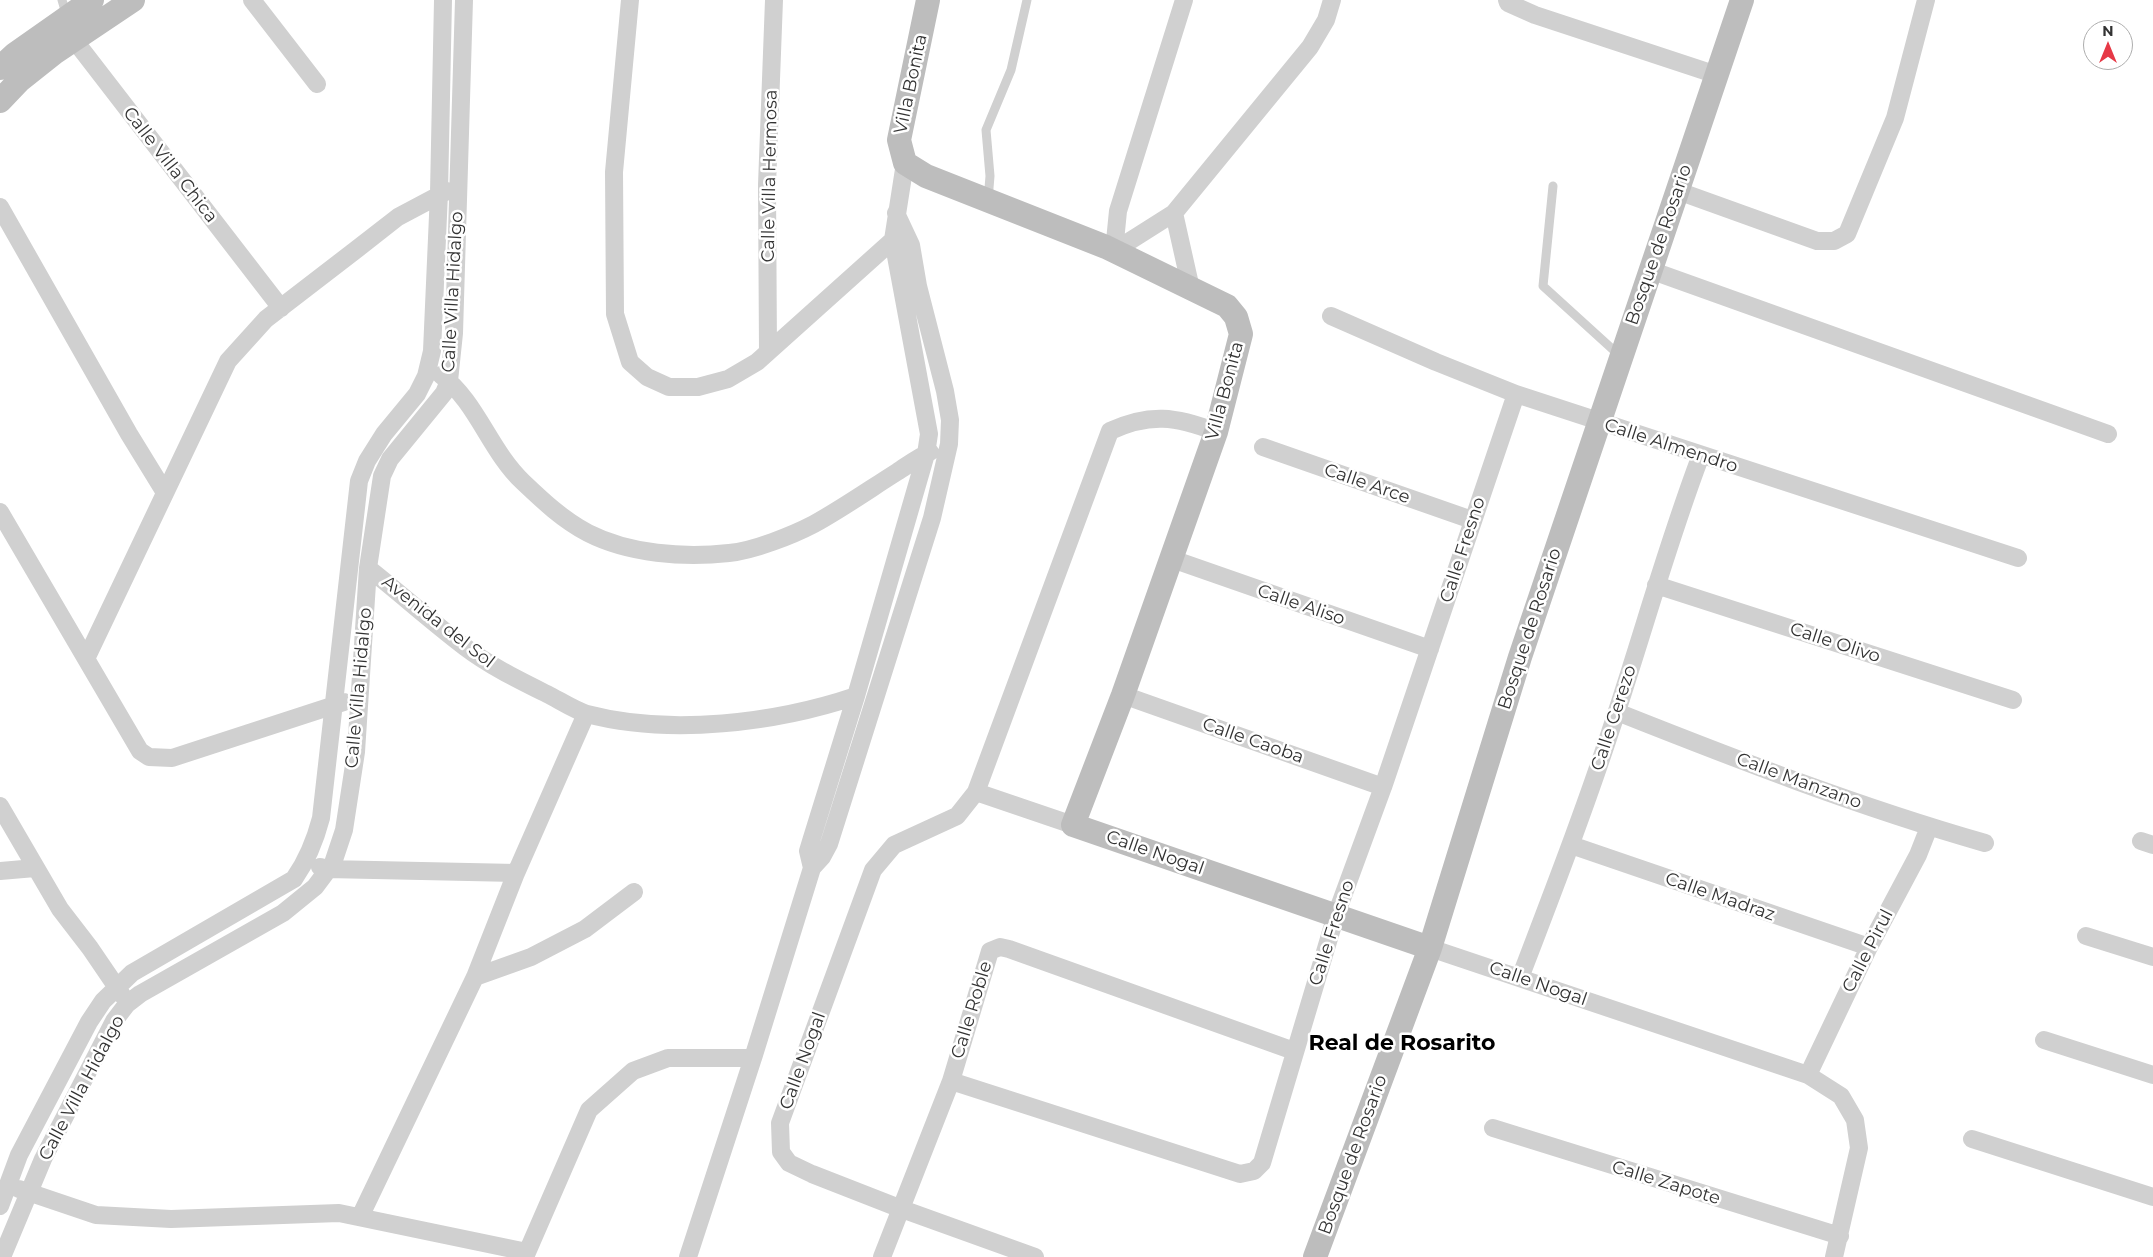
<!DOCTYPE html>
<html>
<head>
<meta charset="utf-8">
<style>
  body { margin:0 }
  #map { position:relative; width:2153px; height:1257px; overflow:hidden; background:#fff; font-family:Montserrat,sans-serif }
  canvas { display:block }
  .north { position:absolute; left:2083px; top:20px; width:50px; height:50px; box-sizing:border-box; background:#fff; border:1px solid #adadad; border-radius:50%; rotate:0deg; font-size:14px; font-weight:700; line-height:20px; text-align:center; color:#333 }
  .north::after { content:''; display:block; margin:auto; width:18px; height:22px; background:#e63946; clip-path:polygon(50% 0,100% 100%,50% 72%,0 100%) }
</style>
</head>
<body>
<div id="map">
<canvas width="2153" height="1257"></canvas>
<div class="north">N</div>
</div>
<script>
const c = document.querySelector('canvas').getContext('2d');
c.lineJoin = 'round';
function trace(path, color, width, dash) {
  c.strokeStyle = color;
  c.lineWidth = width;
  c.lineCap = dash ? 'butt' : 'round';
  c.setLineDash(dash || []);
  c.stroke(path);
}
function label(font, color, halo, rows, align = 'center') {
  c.font = font + ' Montserrat,sans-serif';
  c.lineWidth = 5;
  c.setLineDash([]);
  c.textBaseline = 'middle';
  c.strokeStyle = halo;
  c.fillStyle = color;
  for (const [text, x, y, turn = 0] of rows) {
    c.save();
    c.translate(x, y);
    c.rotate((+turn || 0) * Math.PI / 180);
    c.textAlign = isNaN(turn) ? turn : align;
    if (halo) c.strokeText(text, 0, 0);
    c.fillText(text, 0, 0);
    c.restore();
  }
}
trace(new Path2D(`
  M62 0 67 17
  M1553 186 1543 286 1620 356
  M988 200 990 176 986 130 1011 70 1027 0`), '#d0d0d0', 9);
trace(new Path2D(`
  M252 0 317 84
  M630 0 614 172 615 314 630 362 647 377 669 387H698L728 379 757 362 893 240 902 236
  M1507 0 1508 3 1535 15 1717 75
  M71 28 75 41 281 308
  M1678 191 1817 241H1834L1847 234 1895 118 1926 0
  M0 207 129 434 164 491
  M1174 213 1191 289
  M1114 251 1174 213 1310 47 1326 20 1332 0
  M1114 251 1118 211 1184 0
  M1650 270 2108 434
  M1331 316 1436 362 1516 394 2018 558
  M768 352 767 185 774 0
  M441 375C477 402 490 451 523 482 543 501 563 520 588 533 629 554 684 558 729 553 753 551 793 535 814 524 843 508 870 489 897 472 908 465 918 457 930 452
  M1263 447 1472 520
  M0 512 140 751 149 757 172 758 344 702
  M1172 559 1430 649
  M368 568C401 594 432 622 465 647 490 666 519 680 547 694 559 700 574 710 587 714 670 736 776 723 856 696
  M1656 585 2013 700
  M86 659 228 361 266 319 357 249 398 217 447 191
  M1123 695 1383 787
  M1617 712C1738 760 1859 807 1985 843
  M976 792 1073 825
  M0 806 60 909 90 948 122 995
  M2141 841 2153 845
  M1571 845 1869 947
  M320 867 327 869 516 873
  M812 868 808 851 811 841 856 696 926 454 929 434 893 240 905 163
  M0 871 35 868
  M2086 936 2153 957
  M1430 948 1808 1075 1841 1096 1855 1120 1859 1148 1834 1257
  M475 977 531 957 585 929 634 892
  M1520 978C1554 889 1588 801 1617 711 1645 626 1669 539 1701 455
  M2044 1040 2153 1075
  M1808 1075 1869 947 1918 855 1929 827
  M951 1081 1240 1174 1254 1171 1262 1163 1336 915 1383 787 1516 394
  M1493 1128 1840 1236
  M1972 1139 2153 1197
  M19 1189 96 1215 171 1219 339 1213 527 1252
  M0 1206 19 1155 89 1022 103 1001 132 973 294 879C308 859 315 841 321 818L359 481 367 461 384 434 417 394 426 376 432 351 439 193 443 0
  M360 1217 475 977 516 873 586 714
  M2 1257 43 1159 114 1021 127 1004 140 994 283 913 315 887 333 863 344 830 356 752 368 568 382 476 390 459 444 393 449 381 454 333 464 0
  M525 1257 589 1110 633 1071 668 1058H753L812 868 822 857 829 844 932 518 949 444 950 420 945 391 918 286 911 245 896 213
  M688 1257 753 1058
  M882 1257 951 1081 990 951 1000 947 1009 949 1294 1051
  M1035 1257 899 1208 812 1174 789 1163 781 1152 780 1123 873 870 894 845 957 816 976 792 1110 431C1149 413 1176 416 1216 432`), '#d0d0d0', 18);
trace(new Path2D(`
  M928 0 899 140 905 163 926 176 1106 247 1227 306 1236 317 1241 334 1216 432 1123 695 1073 825 1430 948
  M0 68 15 54 92 0
  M0 101 20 80 54 53 133 0
  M1315 1257 1430 948 1520 657 1742 0`), '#bdbdbd', 24);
label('18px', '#333', '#fff', [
  ["Villa Bonita",911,84,-78],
  ["Calle Villa Chica",170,165,52],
  ["Calle Villa Hermosa",770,176,-89],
  ["Bosque de Rosario",1659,245,-71],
  ["Calle Villa Hidalgo",453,292,-87],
  ["Villa Bonita",1225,391,-75],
  ["Calle Almendro",1671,446,18],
  ["Calle Arce",1367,484,19],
  ["Calle Fresno",1463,550,-72],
  ["Calle Aliso",1301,605,19],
  ["Avenida del Sol",438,622,38],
  ["Bosque de Rosario",1530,629,-72],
  ["Calle Olivo",1835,643,18],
  ["Calle Villa Hidalgo",359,688,-85],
  ["Calle Cerezo",1614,718,-72],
  ["Calle Caoba",1253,741,19],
  ["Calle Manzano",1799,781,20],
  ["Calle Nogal",1155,853,19],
  ["Calle Madraz",1720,897,19],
  ["Calle Fresno",1332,933,-72],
  ["Calle Pirul",1868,951,-63],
  ["Calle Nogal",1538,984,19],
  ["Calle Roble",972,1010,-73],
  ["Calle Nogal",803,1061,-70],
  ["Calle Villa Hidalgo",82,1088,-62],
  ["Bosque de Rosario",1353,1155,-70],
  ["Calle Zapote",1666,1183,17]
]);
label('bold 22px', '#000', '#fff', [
  ["Real de Rosarito",1402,1044]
]);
</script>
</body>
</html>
